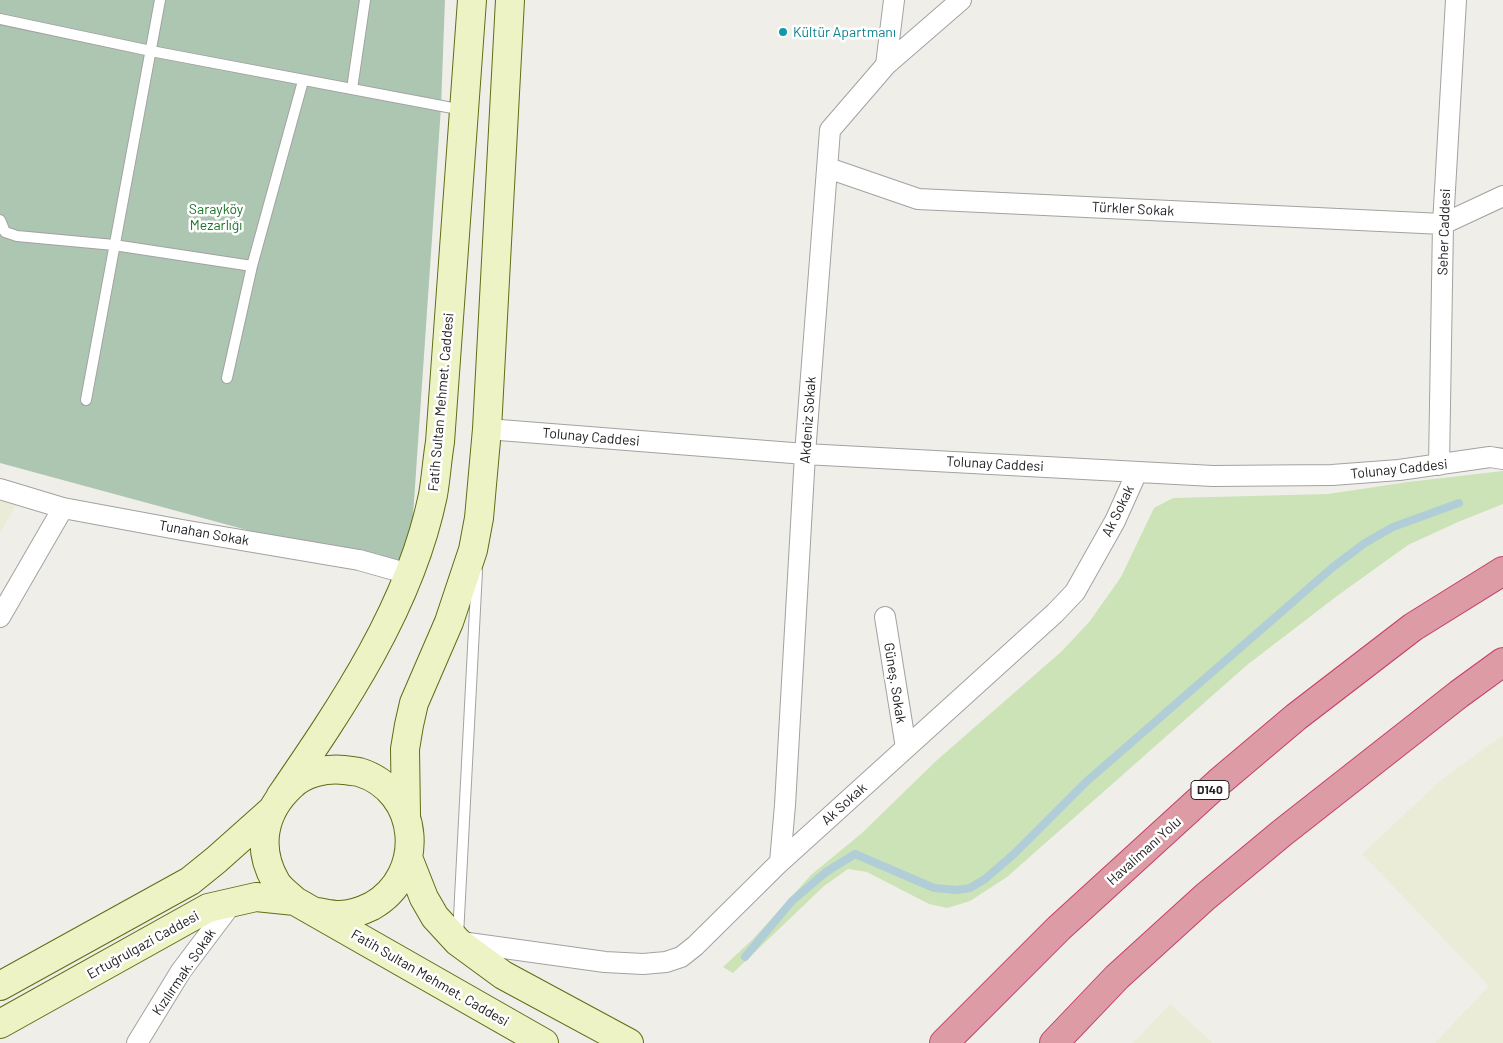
<!DOCTYPE html>
<html>
<head>
<meta charset="utf-8">
<style>
  body { margin:0 }
  canvas { display:block; background:#f0eee9 }
</style>
</head>
<body>
<canvas width="1503" height="1043"></canvas>
<script>
const c = document.querySelector('canvas').getContext('2d');
c.lineJoin = 'round';
function fill(path, color) {
  c.fillStyle = color;
  c.fill(path, 'evenodd');
}
function trace(path, color, width, dash) {
  c.strokeStyle = color;
  c.lineWidth = width;
  c.lineCap = dash ? 'butt' : 'round';
  c.setLineDash(dash || []);
  c.stroke(path);
}
function label(font, color, halo, rows, align = 'center') {
  c.font = font + ' Barlow,sans-serif';
  c.lineWidth = 5;
  c.setLineDash([]);
  c.textBaseline = 'middle';
  c.strokeStyle = halo;
  c.fillStyle = color;
  for (const [text, x, y, turn = 0] of rows) {
    c.save();
    c.translate(x, y);
    c.rotate((+turn || 0) * Math.PI / 180);
    c.textAlign = isNaN(turn) ? turn : align;
    if (halo) c.strokeText(text, 0, 0);
    c.fillText(text, 0, 0);
    c.restore();
  }
}
fill(new Path2D(`
  M0 496 18 502 0 533Z
  M1503 735V1043H1435L1489 986 1362 854 1440 781Z
  M1170 1004 1184 1017 1213 1043H1133Z`), '#eaecd7');
fill(new Path2D(`
  M1503 471V504L1458 522 1408 545 1337 596 1247 665 1007 877 970 901 947 908 929 904 867 872 848 869 824 886 733 973 723 967 753 939 811 875 862 833 936 761 1062 651 1090 621 1121 577 1154 508 1173 498 1328 494 1408 482Z`), '#cbe3b6');
fill(new Path2D(`
  M0 0H445L441 107 409 574 0 463Z`), '#adc6b2');
trace(new Path2D(`
  M745 957 792 901 826 872 855 854 934 888 957 890 970 888 985 879 1015 853 1086 782 1333 567 1365 543 1393 527 1459 503`), '#b0cdd8', 8);
const lane = new Path2D(`
  M0 19 151 51 463 110
  M352 89 365 0
  M0 220 5 232 17 236 114 245 252 266
  M227 378 252 266 303 81
  M86 400 160 0
  M458 936 477 571`);
const street = new Path2D(`
  M886 65 961 0
  M828 168 918 199 1443 224 1503 196
  M487 429 805 454 1213 476 1332 475 1399 470 1490 457 1503 459
  M1439 465 1443 224 1456 0
  M0 489 63 508 182 530 359 560 409 574
  M0 617 63 508
  M885 617 906 748
  M780 862 785 805 805 454 830 130 886 65 894 0
  M461 942 605 962 643 964 666 962 681 957 695 946 780 862 1055 613 1075 592 1115 521 1137 472
  M137 1043 181 971 233 902`);
const secondary = new Path2D(`
  M280 797C343 705 410 607 433 495 436 478 437 460 440 442L472 0
  M406 815 405 749 409 725 414 703 449 622 473 550 479 518 487 429 510 0
  M409 860 424 898 435 917 458 942 503 975 629 1043
  M316 912C324 913 332 915 339 915 350 915 362 911 372 906 427 875 421 791 359 772 355 771 349 771 344 770 326 768 304 773 291 786 263 812 256 848 276 882 280 889 289 895 295 901L544 1043
  M0 986 190 881 216 860 271 811
  M0 1024 208 908 256 897 295 901`);
const highway = new Path2D(`
  M944 1043 1059 928 1219 782 1296 717 1413 627 1503 571
  M1054 1043 1117 977 1205 897 1282 833 1459 694 1503 662`);
trace(lane, '#a2a2a2', 12);
trace(street, '#a2a2a2', 22);
trace(secondary, '#606d13', 30);
trace(highway, '#c63f68', 30);
trace(lane, '#fff', 10);
trace(street, '#fff', 20);
trace(secondary, '#eef3c5', 28);
trace(highway, '#dd9ba5', 28);
for (const [x, y, r, color] of [
  [783,32,5,"#0f9aa8"]
]) {
  const dot = new Path2D();
  dot.arc(x, y, r, 0, 2 * Math.PI);
  c.fillStyle = color;
  c.fill(dot);
  trace(dot, '#fff', 2);
}
for (const [x, y, w] of [
  [1210,790,38]
]) {
  const box = new Path2D();
  box.roundRect(x - w / 2, y - 9.5, w, 19, 4);
  c.fillStyle = '#fff';
  c.fill(box);
  trace(box, '#212121', 1);
}
label('bold 12px', '#212121', null, [
  ["D140",1210,790]
]);
label('14px', '#0d838f', '#fff', [
  ["Kültür Apartmanı",793,32]
], 'left');
label('14px', '#1a7425', '#fff', [
  ["Sarayköy",216,209],
  ["Mezarlığı",216,225]
]);
label('14px', '#212121', '#fff', [
  ["Türkler Sokak",1133,209,3],
  ["Seher Caddesi",1444,232,-88],
  ["Fatih Sultan Mehmet. Caddesi",441,402,-85],
  ["Akdeniz Sokak",808,420,-86],
  ["Tolunay Caddesi",591,437,5],
  ["Tolunay Caddesi",995,464,3],
  ["Tolunay Caddesi",1399,469,-6],
  ["Ak Sokak",1118,511,-64],
  ["Tunahan Sokak",204,533,10],
  ["Güneş. Sokak",895,683,81],
  ["Ak Sokak",844,804,-42],
  ["Havalimanı Yolu",1144,851,-42],
  ["Ertuğrulgazi Caddesi",143,945,-29],
  ["Kızılırmak. Sokak",184,972,-56],
  ["Fatih Sultan Mehmet. Caddesi",430,978,30]
]);
</script>
</body>
</html>
